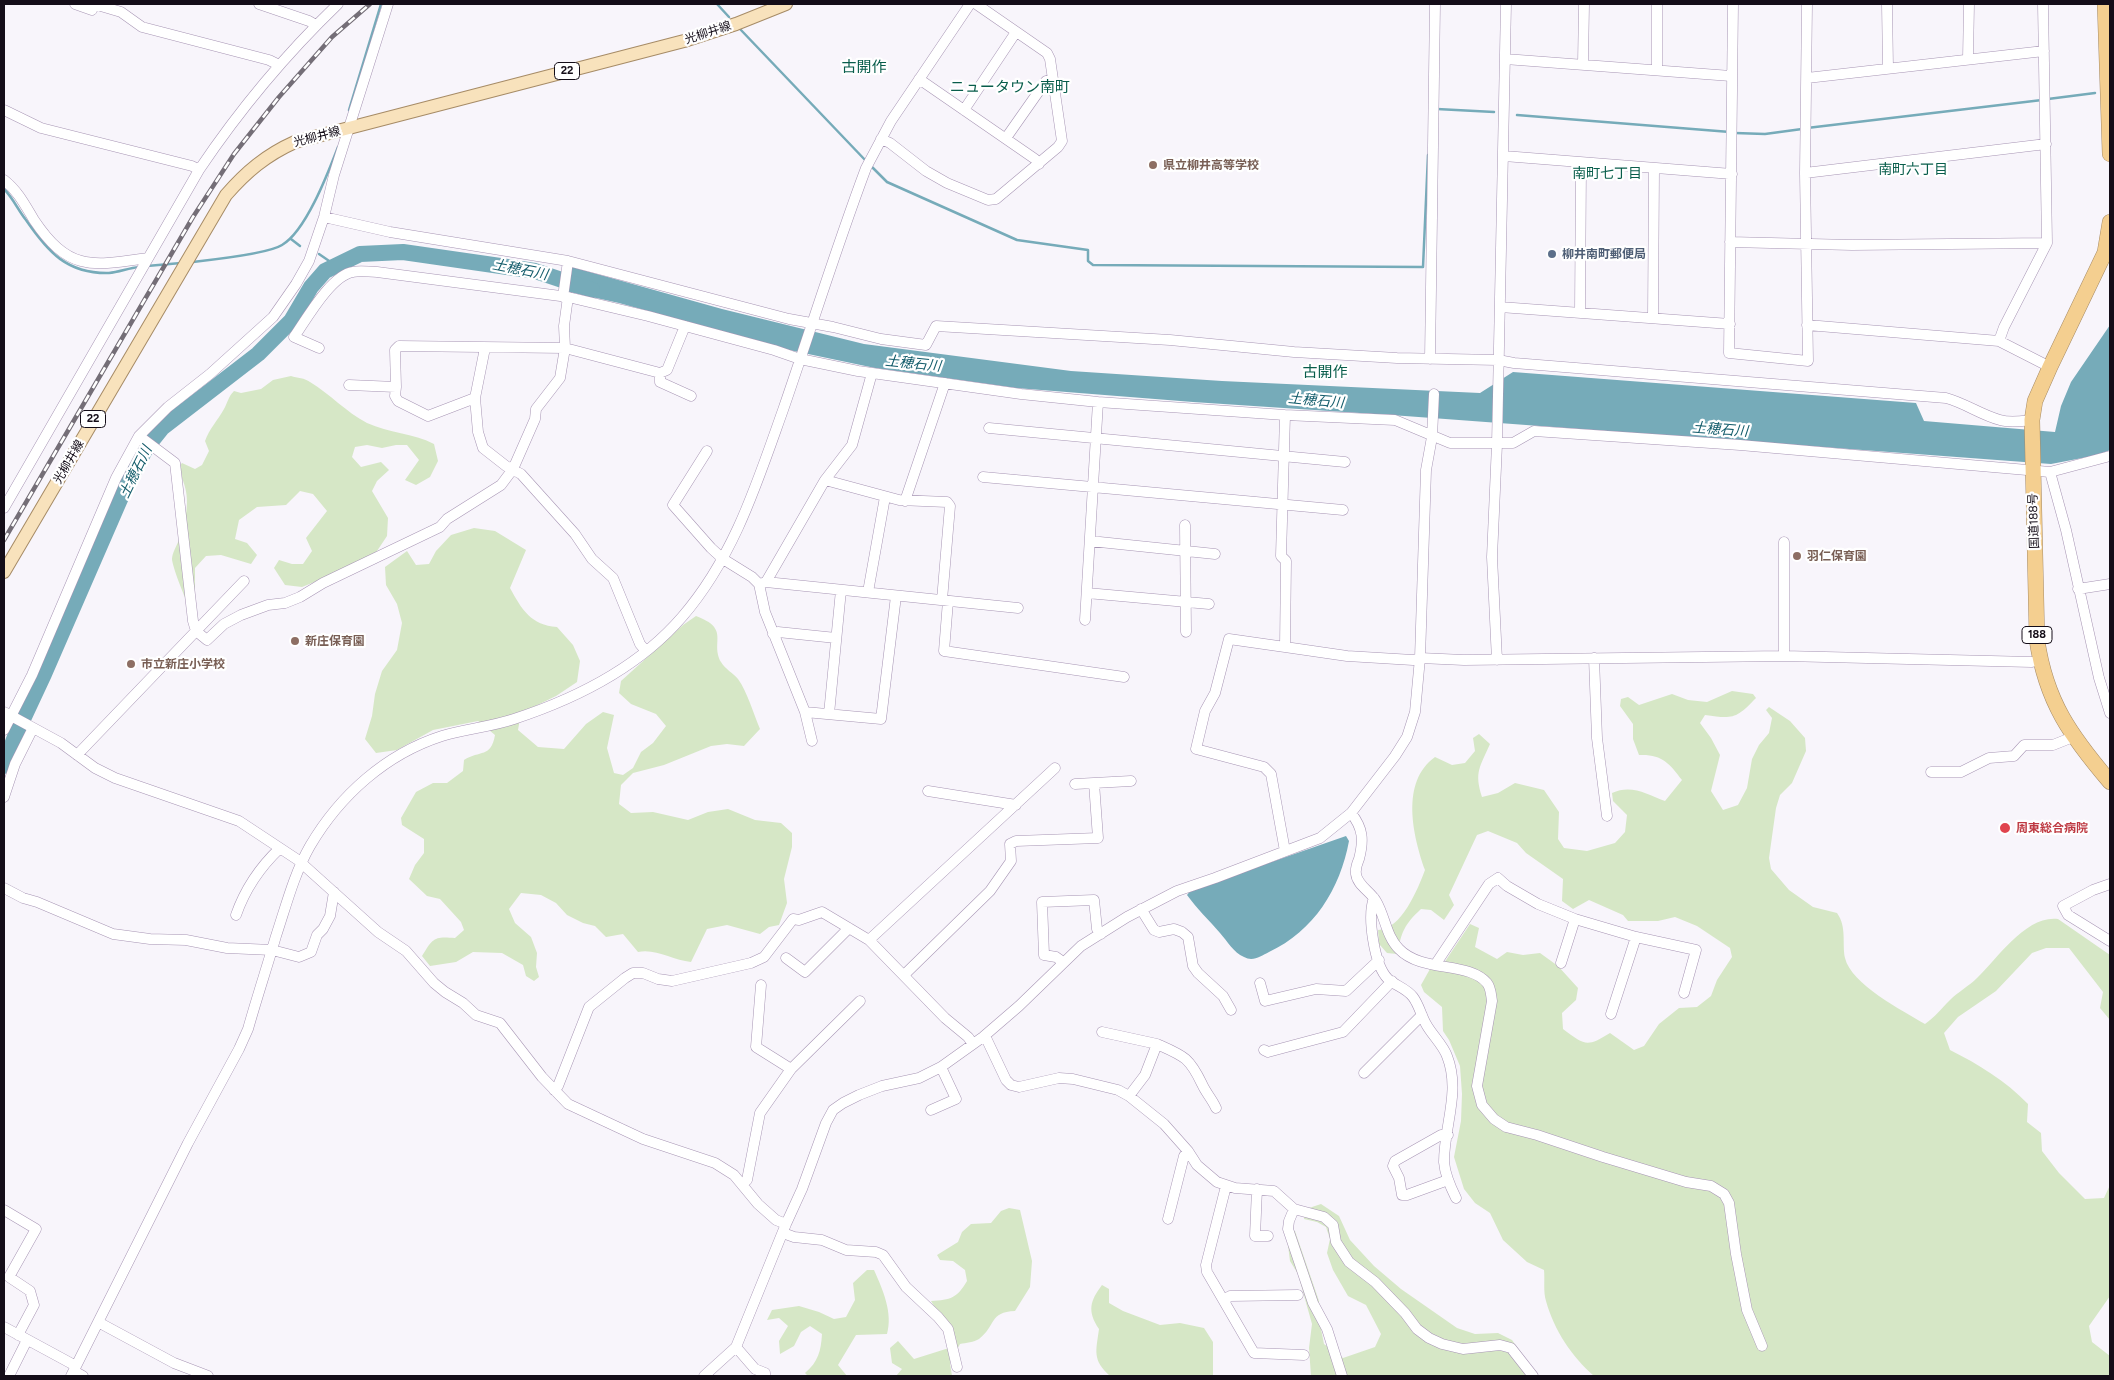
<!DOCTYPE html>
<html>
<head>
<meta charset="utf-8">
<style>
  body { margin:0 }
  #map { position:relative; width:2114px; height:1380px; overflow:hidden; background:#f8f5fb; font-family:Figtree,sans-serif }
  canvas { display:block }
  .frame { position:absolute; inset:0; border:5px solid #140d18; pointer-events:none }
</style>
</head>
<body>
<div id="map">
<canvas width="2114" height="1380"></canvas>
<div class="frame"></div>
</div>
<script>
const c = document.querySelector('canvas').getContext('2d');
c.lineJoin = 'round';
function fill(path, color) {
  c.fillStyle = color;
  c.fill(path, 'evenodd');
}
function trace(path, color, width, dash) {
  c.strokeStyle = color;
  c.lineWidth = width;
  c.lineCap = dash ? 'butt' : 'round';
  c.setLineDash(dash || []);
  c.stroke(path);
}
function label(font, color, halo, rows, align = 'center') {
  c.font = font + ' Figtree,"Noto Sans JP",sans-serif';
  c.lineWidth = 4.5;
  c.setLineDash([]);
  c.textBaseline = 'middle';
  c.strokeStyle = halo;
  c.fillStyle = color;
  for (const [text, x, y, turn = 0] of rows) {
    c.save();
    c.translate(x, y);
    c.rotate((+turn || 0) * Math.PI / 180);
    c.textAlign = isNaN(turn) ? turn : align;
    if (halo) c.strokeText(text, 0, 0);
    c.fillText(text, 0, 0);
    c.restore();
  }
}
fill(new Path2D(`
  M291 376C297 378 305 378 310 382 330 394 346 412 367 423 389 433 413 433 434 444L438 461 430 477 416 485 405 480 419 460 407 445H396L382 448 367 445 355 447 352 457 361 467 381 462 389 470 377 481 372 491 388 518 387 536 377 551 371 556 342 571 302 587 285 585 274 568 279 560 292 564H303L312 551 306 538 327 511 313 494 300 491 286 505 257 507 239 520 235 539 247 543 257 555 251 564 221 555 206 556 195 568V595L188 603C184 597 172 565 172 559 172 553 177 545 179 540 188 513 192 494 177 468L182 463 195 469 202 465 209 451 205 441C209 429 218 420 224 409 228 402 228 397 234 391L241 393 261 389 273 380Z
  M474 528 495 531 526 550 510 588C522 610 531 625 557 627L573 645 580 661 577 682 556 696 521 713 518 730 538 747 564 749 586 724 603 712 614 715 607 748 614 773 623 775 633 768 641 752 653 743 666 726 656 714 631 704 619 693 621 681 683 625 696 616C731 629 710 642 721 662 725 669 733 673 738 679 747 691 754 715 760 729L744 746 727 744 711 746 664 765 633 773 621 785 619 804 631 813 653 812 688 820 708 812 728 809 755 820 781 823 792 833V847L784 879 787 903 779 925 769 927 760 934 727 925 707 929 691 962C673 960 655 948 638 952L623 934 606 937 595 926 583 923 567 915 556 903 541 895 521 893 509 909 515 923 531 937 537 953 536 967 539 977 534 981 526 976 523 965 502 953 473 952 456 962 430 966 422 956C433 938 434 936 455 938L464 930 461 922 440 899 427 896 409 879 415 865 424 853V839L402 825 401 818 416 792 433 783H447L463 771 464 760C480 750 491 758 495 735L478 721 433 730 397 750 376 753 365 739 372 716 375 694 382 671 397 650 402 623 397 604 386 585 385 567 407 551 416 565 429 564 436 551 451 535Z
  M1732 691 1753 694 1756 698C1736 719 1733 719 1705 715L1700 723 1711 738 1720 755 1711 791 1723 810 1738 805 1747 788 1752 759 1759 745 1769 733 1772 718 1766 710 1769 707 1790 721 1805 738 1806 751 1792 783 1780 795 1776 808 1769 858 1771 869 1789 890 1813 907 1837 913C1847 927 1842 943 1845 958 1851 984 1903 1011 1925 1024 1935 1017 1941 1009 1950 1000 1958 992 1969 986 1977 978 1998 958 2026 915 2058 919L2110 955V1020L2100 1008 2103 992 2069 948H2046L2032 953 1996 991 1958 1017 1944 1033 1950 1050C1978 1064 2006 1081 2028 1104L2027 1122 2041 1133 2042 1151 2059 1173 2085 1199 2104 1198 2110 1185V1296L2089 1326 2092 1342 2110 1356V1376H1594C1572 1357 1554 1330 1546 1301 1543 1292 1545 1280 1544 1270L1527 1262 1503 1240 1490 1213 1475 1203 1464 1189 1454 1157 1461 1121 1462 1094 1460 1066 1449 1040 1443 1031 1442 1007 1424 992 1421 985 1430 969 1444 963 1470 924 1479 928 1475 947 1497 959 1507 952 1523 955 1540 953 1558 966 1578 988 1576 1000 1562 1013 1563 1029C1585 1045 1586 1048 1610 1033L1634 1050 1644 1046 1659 1024 1679 1008 1697 1007 1711 996 1717 980 1732 957 1730 948 1697 926 1675 917 1658 921H1628L1623 915 1589 900 1573 909 1562 901 1563 879 1526 853 1517 843 1488 831 1477 835 1449 895 1454 905 1444 920 1431 910 1421 909C1404 925 1402 931 1397 954L1387 953 1379 944 1378 930C1401 930 1418 889 1425 870 1413 836 1400 782 1435 757L1452 765 1465 763 1475 751 1473 738 1479 734 1490 744C1480 767 1474 772 1482 797L1498 793 1515 783 1544 790 1559 812 1558 839 1564 848 1587 851 1615 843 1625 832 1627 815 1613 801 1612 793C1631 784 1647 794 1665 801L1682 780C1669 763 1662 754 1639 755L1633 739V724L1620 706 1621 699 1628 697 1639 705 1672 694 1688 700 1707 702Z
  M1321 1204 1339 1216 1350 1240 1374 1266 1401 1289 1457 1328 1475 1334 1498 1333 1512 1340 1531 1366 1534 1376H1311L1309 1348 1312 1324 1298 1274 1290 1261 1286 1229 1295 1231 1319 1301 1320 1324 1324 1344 1343 1358 1375 1347 1381 1334 1366 1305 1348 1296 1333 1270 1327 1253 1330 1239 1326 1227 1317 1222 1304 1219 1306 1209Z
  M1009 1208 1020 1210 1032 1261 1030 1287 1015 1311C989 1312 996 1326 979 1339 974 1342 966 1343 960 1344L950 1363 952 1376H896L902 1369 892 1363 890 1348 898 1341 914 1359 949 1348 954 1339 931 1301C951 1300 957 1298 967 1281L965 1270 953 1261 940 1260 937 1255 958 1242 962 1232 971 1224 991 1223 1001 1211Z
  M867 1270H874C883 1290 893 1313 887 1334L856 1335 838 1365 847 1376H808L805 1373C818 1362 821 1351 822 1334L810 1326 801 1332 794 1346 780 1354 779 1341 788 1326 779 1318 767 1320 772 1310 799 1306 819 1312 834 1319 846 1317 855 1300 853 1283Z
  M1102 1285 1109 1289V1303L1123 1311 1160 1325 1180 1323 1204 1328 1213 1342V1376H1110C1092 1360 1096 1351 1099 1329 1087 1311 1090 1301 1102 1285Z`), '#d6e7c6');
fill(new Path2D(`
  M572 267 722 309 864 344 1071 371 1222 381 1480 393 1513 372 1916 403 1924 421 2055 432 2061 406 2071 382 2110 325V450L2098 455 2051 464 1405 416 1193 402 1016 388 875 368 789 350 619 303 569 292Z
  M1346 836 1349 841C1340 889 1314 931 1269 952 1261 956 1253 962 1244 957 1233 952 1228 942 1220 933 1209 920 1197 909 1187 895L1191 890Z`), '#76abb9');
trace(new Path2D(`
  M717 4 729 17
  M740 29 867 162
  M2048 99 2095 93
  M1437 109 1494 112
  M349 110 381 4
  M1517 115 1730 132
  M1807 128 2042 100
  M1735 133 1765 134 1802 129
  M871 166 887 182 1017 240 1088 250V261L1093 265 1423 267 1428 155
  M4 189C13 198 18 210 26 220 48 252 67 274 109 273 119 272 129 268 139 267
  M291 239 300 246
  M319 254 335 265
  M192 262C210 260 268 254 282 245 306 231 328 173 338 147
  M147 266 181 263`), '#76abb9', 2.5);
trace(new Path2D(`
  M4 766 16 734 44 674 121 497 146 448 162 428 258 354 291 321 311 287 325 271 360 254 403 252 535 271 592 290`), '#76abb9', 16);
const minor = new Path2D(`
  M75 4 92 10 94 4
  M94 4 121 12 142 27 269 60 279 65
  M259 4 309 21 316 25
  M1733 4 1729 353 1808 361 1805 173 1807 4
  M1887 4 1888 68
  M1505 59 1731 76
  M1968 59 1969 4
  M1583 64 1584 4
  M1657 70V4
  M1807 78 2044 51
  M919 79 1035 159 1039 164
  M4 110 41 128 192 166 199 170
  M964 110 1016 32
  M1006 138 1046 81 1053 79
  M881 139 890 143 926 171 947 183 988 200 996 199 1058 147 1062 141 1050 59 1047 53 976 4
  M1504 156 1732 174
  M1805 173 2046 144
  M4 180C18 191 25 205 34 220 69 272 92 266 148 258
  M324 217 390 232 568 261 789 319 833 327 881 339 926 345 936 326 1170 340 1294 352 1397 358 1498 360 1514 363 1946 398C1965 403 1981 415 2000 420 2010 423 2022 421 2032 420
  M1730 242 1852 245 2047 243
  M563 297 568 261
  M1500 307 1730 324
  M1580 313 1581 163
  M1653 318 1654 169
  M1807 325 1999 341 2050 367
  M1999 341 2004 327 2047 243 2043 4
  M319 348 294 337C306 320 331 275 353 272 360 270 369 272 377 272L568 297 648 316 774 350 800 359 858 371 1021 394 1098 402 1285 415 1395 420 1450 443H1513L1534 431 1740 445 2050 472 2110 456
  M485 348 475 398 478 432 483 448 506 466 521 474 575 534 592 559 613 578 640 644 645 650
  M1430 359 1435 4
  M660 373V382L691 396
  M349 385 396 387 395 396 398 401 428 416 475 398
  M396 387 395 350 399 346 565 348 660 373 667 370 685 326
  M1285 415 1281 556 1286 561 1285 647 1347 656 1413 660 1420 658 1464 660 1784 656 2032 662 2040 660
  M989 428 1345 462
  M139 436 175 463 193 621 196 631 207 640 224 624 241 615 268 605 285 603 300 597 323 583 440 527 447 519 501 485 513 469 535 419 536 409 560 378 565 348 564 326 568 297
  M707 451 673 505 711 548 723 559 752 577 759 584 765 612 805 712 812 741
  M2050 472 2066 530 2099 678 2110 713
  M983 477 1343 510
  M825 480 852 445 872 373
  M905 501 945 383
  M4 508 199 170C240 109 286 54 338 4
  M1185 525 1186 632
  M1090 541 1215 554
  M1784 542V656
  M766 582 825 480 899 500 947 502 950 506 942 600
  M760 584 766 582 1018 608
  M2078 589 2110 584
  M868 592 885 497
  M1087 593 1209 604
  M948 601 944 651 1124 677
  M1085 620 1098 402
  M773 634 778 632 836 638
  M1594 658 1597 738 1607 816
  M1497 660 1492 557 1497 444 1506 4
  M4 712 61 743 95 768 115 778 239 821 298 860 378 932 406 951 434 983 445 992 463 1003 476 1015 500 1023 542 1077 568 1104 643 1139 715 1163 734 1175 758 1204 776 1220 786 1224
  M805 712 881 719 896 596
  M829 714 841 590
  M4 730 32 675 116 478 139 436 168 407 210 374 273 317 296 284 309 261 324 217 334 175 388 4
  M77 755 244 581
  M1931 772H1961L1989 758 2014 756 2024 745H2053L2073 737
  M1075 784 1131 781
  M928 791 1016 805
  M4 797 15 764 33 728
  M1351 813C1363 828 1364 840 1359 859 1357 864 1355 868 1356 874 1357 885 1370 891 1376 901 1385 916 1386 936 1399 949 1422 973 1469 961 1487 983 1491 988 1491 995 1492 1001L1477 1086 1482 1105 1494 1119 1506 1127 1537 1135 1603 1157 1686 1182 1711 1186 1724 1194 1729 1203 1736 1254 1747 1310 1762 1346
  M1285 851 1271 774 1264 767 1196 749 1205 711 1215 693 1229 639 1285 647
  M2110 884 2093 890 2063 906 2068 915 2110 941
  M4 888 23 898 37 902 113 934 150 939 186 940 227 948 272 950 299 957 311 952 317 935 323 929 330 916 334 892
  M1374 898C1367 916 1374 965 1388 979 1396 986 1406 988 1413 997 1419 1005 1421 1015 1426 1024 1432 1035 1443 1045 1447 1056 1461 1092 1444 1125 1444 1162 1445 1175 1450 1186 1456 1198
  M1141 909 1154 930 1159 932 1174 929 1182 932 1188 937 1193 966 1198 973 1223 996 1231 1010
  M236 915C245 889 260 867 280 848
  M869 940 1055 768
  M786 958 805 972 849 928
  M1063 962 1056 957 1044 955 1042 902 1094 900 1097 929 1101 934
  M1561 963 1575 919
  M1435 965 1489 884 1498 878 1507 886 1538 904 1575 919 1636 937 1696 950 1684 993
  M904 975 990 891 1011 861 1010 844 1016 841 1098 838 1094 783
  M1260 983 1265 1001 1316 989 1346 991 1379 960
  M761 985 756 1047 791 1069
  M1611 1014 1636 937
  M1102 1032 1157 1044 1145 1075 1129 1096
  M983 1037 987 1040 1006 1080 1011 1085 1019 1087 1059 1078 1073 1079 1118 1090 1129 1096 1164 1124 1188 1151 1197 1165 1217 1182 1235 1188 1274 1191 1294 1209 1324 1217 1333 1225 1336 1242 1349 1262 1375 1282 1405 1313 1417 1329 1429 1338 1442 1344 1463 1349 1500 1345 1511 1348 1533 1376
  M1157 1044C1184 1056 1189 1057 1202 1084 1206 1093 1212 1099 1216 1108
  M1264 1050 1268 1052 1343 1032 1392 981
  M1364 1073 1422 1015
  M554 1090 558 1086 589 1007 625 978 633 973H643L658 979 672 981 751 963 764 957 793 919 799 920 822 912 869 940 945 1018 968 1037 973 1044
  M931 1110 956 1099 941 1067
  M1448 1180 1407 1195H1402L1399 1178 1393 1166 1395 1161 1441 1135H1448
  M742 1184 747 1180 760 1113 791 1069 860 1001
  M1226 1186 1206 1265 1207 1272 1254 1353 1304 1355
  M1257 1189 1255 1236H1268
  M1294 1209 1289 1221 1288 1229 1313 1303 1327 1329 1342 1376
  M4 1210 36 1229 9 1277 30 1291 34 1305 18 1335
  M1168 1219 1184 1156 1188 1151
  M783 1233 794 1237 822 1240 846 1250 876 1252 883 1255 906 1287 938 1317 948 1329 957 1367
  M1224 1300 1230 1296 1298 1295
  M98 1322 174 1363 208 1376
  M4 1327 76 1366
  M736 1347 755 1369 765 1373V1376
  M74 1371 83 1376
  M9 1376 27 1340
  M71 1376 188 1143 239 1049 248 1029C257 997 267 967 276 936 286 906 294 874 310 846 340 795 386 754 442 736 465 729 490 727 514 719 575 699 639 667 682 617 734 557 757 483 783 410 811 329 836 248 866 168L891 121 970 4
  M704 1376 736 1347 786 1224 802 1189 826 1123 833 1110 843 1103 859 1095 882 1086 919 1078 941 1067 983 1037 1019 1006 1081 946 1127 917 1177 891 1215 878 1320 838 1351 813 1395 756 1407 737 1415 712 1420 658 1426 470 1432 437 1434 394`);
const major = new Path2D(`
  M4 572 226 195C246 172 266 155 295 142L684 41 736 24 786 4`);
const highway = new Path2D(`
  M2105 4 2110 154
  M2110 242 2050 367 2035 401 2032 420 2037 640C2046 702 2071 736 2110 782
  M2105 252 2110 222`);
trace(minor, '#a795b4', 11);
trace(major, '#a68b66', 14);
trace(highway, '#a68b66', 16);
trace(minor, '#fff', 10);
trace(major, '#f8e2bc', 12);
trace(highway, '#f4cf90', 15);
const rail = new Path2D(`
  M4 540 193 217 234 154 279 97 332 37 370 4`);
trace(rail, '#746e77', 4.5);
trace(rail, '#fff', 2.5, [8]);
for (const [x, y, r, color] of [
  [1153,165,5,"#8d6e63"],
  [1552,254,5,"#5c6f8a"],
  [1797,556,5,"#8d6e63"],
  [295,641,5,"#8d6e63"],
  [131,664,5,"#8d6e63"],
  [2005,828,6,"#e0444e"]
]) {
  const dot = new Path2D();
  dot.arc(x, y, r, 0, 2 * Math.PI);
  c.fillStyle = color;
  c.fill(dot);
  trace(dot, '#fff', 2);
}
for (const [x, y, w] of [
  [567,71,25],
  [93,419,25],
  [2037,635,30]
]) {
  const box = new Path2D();
  box.roundRect(x - w / 2, y - 8.5, w, 17, 4);
  c.fillStyle = '#fff';
  c.fill(box);
  trace(box, '#140d18', 1);
}
label('bold 11px', '#140d18', null, [
  ["22",567,71],
  ["22",93,419],
  ["188",2037,635]
]);
label('12px', '#140d18', '#fff', [
  ["光柳井線",708,33,-18],
  ["光柳井線",317,137,-15],
  ["光柳井線",69,462,-60],
  ["国道188号",2034,521,-92]
]);
label('bold 12px', '#785e54', '#fff', [
  ["県立柳井高等学校",1163,165],
  ["羽仁保育園",1807,556],
  ["新庄保育園",305,641],
  ["市立新庄小学校",141,664]
], 'left');
label('bold 12px', '#4e5e75', '#fff', [
  ["柳井南町郵便局",1562,254]
], 'left');
label('bold 12px', '#be3a42', '#fff', [
  ["周東総合病院",2016,828]
], 'left');
label('14px', '#085d4b', '#fff', [
  ["南町六丁目",1913,170],
  ["南町七丁目",1607,174]
]);
label('italic 14px', '#135c6b', '#fff', [
  ["土穂石川",520,270,11],
  ["土穂石川",913,364,6],
  ["土穂石川",1316,401,5],
  ["土穂石川",1720,430,4],
  ["土穂石川",136,472,-64]
]);
label('15px', '#085d4b', '#fff', [
  ["古開作",864,68],
  ["ニュータウン南町",1010,88],
  ["古開作",1325,373]
]);
</script>
</body>
</html>
